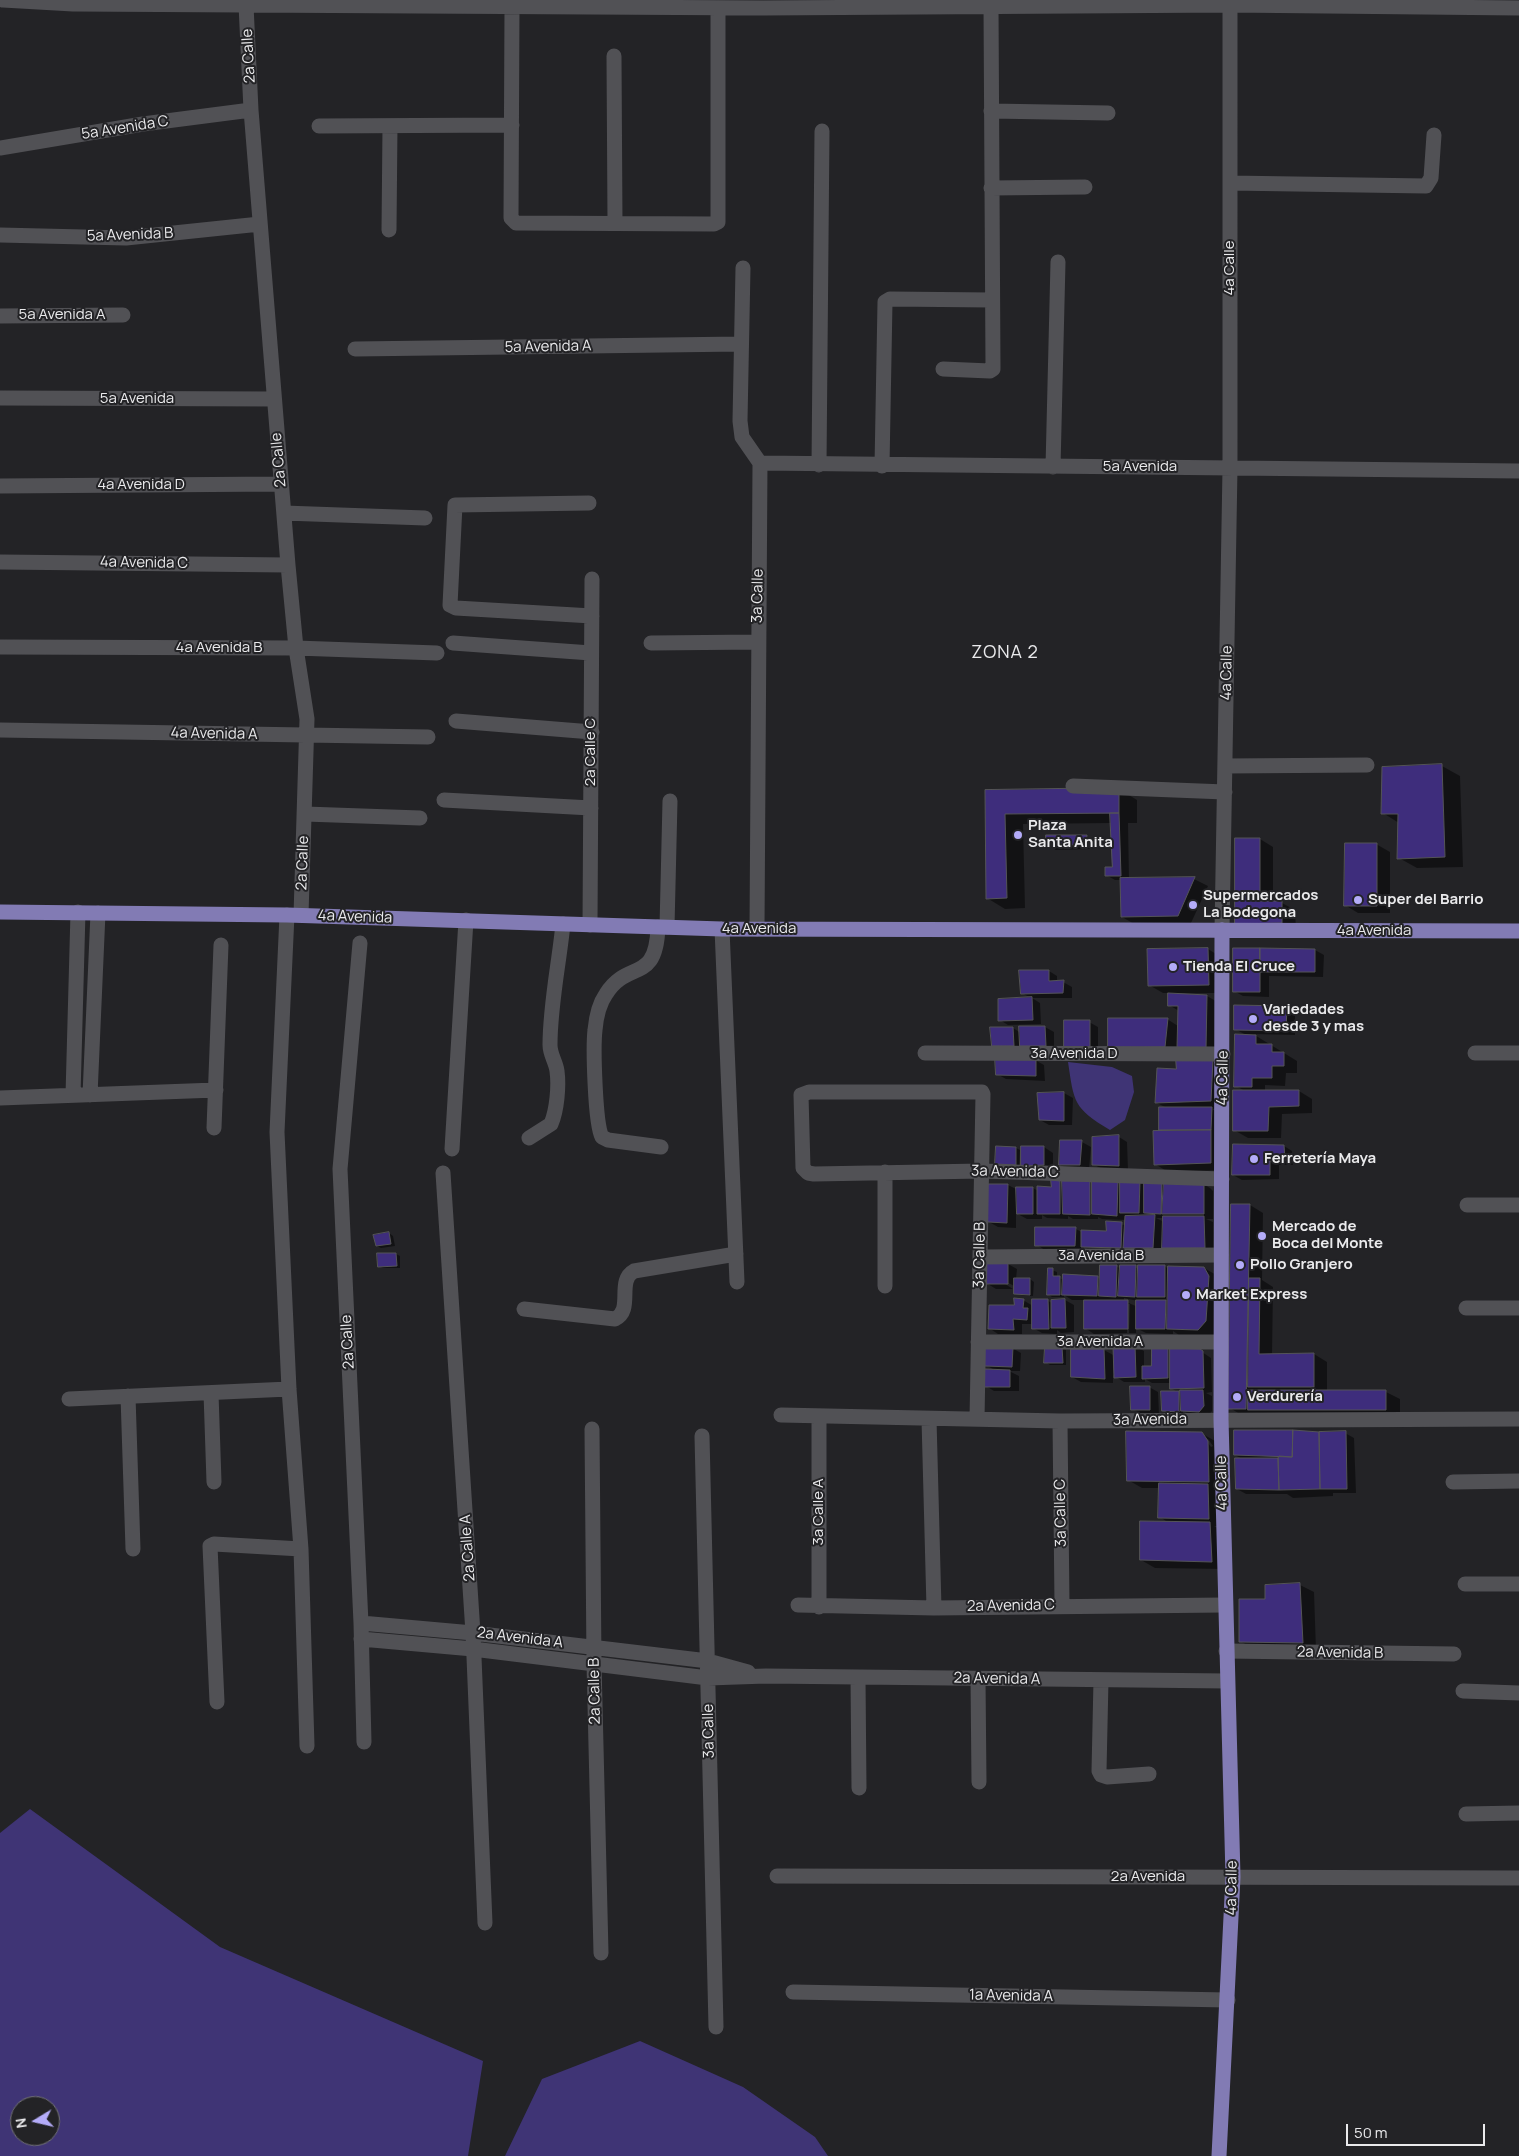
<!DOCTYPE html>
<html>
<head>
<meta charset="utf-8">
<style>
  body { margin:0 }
  #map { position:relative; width:1519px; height:2156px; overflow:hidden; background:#232326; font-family:Manrope,sans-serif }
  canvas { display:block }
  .north { position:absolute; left:10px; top:2096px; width:50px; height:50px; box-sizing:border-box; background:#232326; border:1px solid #737375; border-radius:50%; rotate:261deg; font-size:14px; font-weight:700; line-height:20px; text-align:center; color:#eaeaec }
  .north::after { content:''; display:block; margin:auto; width:18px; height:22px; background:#b4acf9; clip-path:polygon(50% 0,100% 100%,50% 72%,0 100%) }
  .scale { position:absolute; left:1346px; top:2124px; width:139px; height:22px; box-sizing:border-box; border:2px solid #eaeaec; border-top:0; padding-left:6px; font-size:15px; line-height:18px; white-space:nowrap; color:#eaeaec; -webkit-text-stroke:4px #232326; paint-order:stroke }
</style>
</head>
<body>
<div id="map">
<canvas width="1519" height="2156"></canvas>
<div class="north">N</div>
<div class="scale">50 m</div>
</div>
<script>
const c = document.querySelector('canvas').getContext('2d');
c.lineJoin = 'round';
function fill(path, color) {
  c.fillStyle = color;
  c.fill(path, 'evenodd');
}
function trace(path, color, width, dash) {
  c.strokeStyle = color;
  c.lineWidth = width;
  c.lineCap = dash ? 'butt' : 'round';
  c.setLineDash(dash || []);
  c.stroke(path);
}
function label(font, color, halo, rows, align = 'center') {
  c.font = font + ' Manrope,sans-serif';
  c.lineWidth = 4;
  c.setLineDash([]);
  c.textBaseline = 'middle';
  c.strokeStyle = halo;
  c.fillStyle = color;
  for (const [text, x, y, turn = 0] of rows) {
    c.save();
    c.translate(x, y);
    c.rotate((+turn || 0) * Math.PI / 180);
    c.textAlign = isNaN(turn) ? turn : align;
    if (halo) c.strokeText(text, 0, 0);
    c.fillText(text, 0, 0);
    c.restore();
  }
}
fill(new Path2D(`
  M1068 1062 1112 1067 1132 1076 1134 1092 1125 1120 1110 1130C1073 1108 1074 1102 1068 1062Z
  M30 1809 220 1947 483 2061 468 2156H0V1833ZM20 2106H50V2136H20Z
  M640 2041 743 2087 815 2137 828 2156H505L542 2079Z`), '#3f3475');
fill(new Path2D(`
  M1442 766 1460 776 1463 867 1417 868 1399 858V823L1383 813Z
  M1119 789 1137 800V823H1128L1129 879H1194L1208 886 1191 923 1136 925 1122 917 1121 880H1115L1106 875 1113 868 1112 823 1023 824 1025 908 1005 909 987 898 986 791Z
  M1086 836 1095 841V849L1056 850 1047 845Z
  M1260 839 1273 847V903H1282L1295 910 1296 930 1249 931Z
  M1376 844 1390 852V913H1358L1345 905Z
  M1208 949 1221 957 1222 993H1180V995L1207 996 1221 1004 1219 1056 1122 1055 1167 1019 1178 1026 1179 1011 1169 1005V993H1163L1149 985Z
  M1234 949 1315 950 1324 955 1323 977 1269 976V997L1243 996 1234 991Z
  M1049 971 1057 976V982H1063L1072 987V998H1032L1040 1003 1041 1024 1008 1025 1000 1020 1031 998 1022 993Z
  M1286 1008 1295 1013V1035L1253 1034 1297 1061V1073H1286L1285 1086 1265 1085V1091H1299L1312 1099V1113L1282 1114 1281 1138H1248L1234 1130 1245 1091 1236 1086 1246 1035 1235 1029Z
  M1089 1022 1098 1027V1052L1074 1051Z
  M1045 1027 1054 1032V1050H1002L992 1029 1013 1028 1021 1033Z
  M1035 1060 1044 1065 1045 1081 1006 1079 997 1074Z
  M1213 1060 1226 1068 1225 1108 1212 1109 1220 1113 1225 1170 1168 1172 1155 1164 1164 1132 1161 1130 1167 1108 1157 1103 1177 1070Z
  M1064 1093 1073 1098 1072 1125H1049L1040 1120Z
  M1119 1137 1127 1142 1128 1170 1102 1169 1093 1164Z
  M1082 1142 1091 1147 1089 1169 1069 1170 1060 1165Z
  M1284 1146 1292 1151 1293 1165H1279V1179L1242 1180 1233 1175Z
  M1044 1147 1053 1153V1169L1031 1171 1023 1148Z
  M1016 1148 1020 1150 1019 1167 1000 1166Z
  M1121 1181 1201 1183 1210 1188 1213 1191V1219H1206L1213 1222V1253L1091 1251 1084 1247V1251L1045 1250 1037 1245 1076 1229 1083 1233H1107V1223L1125 1225 1126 1220 1102 1219 1098 1217V1219H1073L1068 1216V1219L1047 1218 1042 1215V1219H1027L1016 1213V1228L998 1227 989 1222V1185H1008L1018 1190V1188H1033L1038 1191 1053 1188 1060 1182 1064 1184 1089 1182 1093 1184 1117 1183 1121 1185ZM1156 1218H1164V1222Z
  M1250 1205 1263 1213 1262 1280 1273 1287 1272 1355 1314 1354 1327 1362V1391L1386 1392 1400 1399V1417L1243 1416 1230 1408Z
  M389 1233 393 1236 395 1246 381 1248 377 1246Z
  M396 1254 400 1256V1268H383L379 1266Z
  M1008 1264 1017 1269 1016 1279H1030L1034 1282 1033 1296 1020 1295 1016 1293V1287L1003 1280 1002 1282 1013 1289H996L988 1284Z
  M1116 1266 1121 1269 1164 1266 1169 1269 1204 1268 1218 1276 1220 1329 1212 1337H1182L1173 1331V1334L1146 1333 1136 1328V1333H1129L1130 1304H1127V1333L1094 1334 1085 1328V1300H1072L1064 1295V1297H1052L1048 1294 1049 1269 1057 1272V1277L1064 1280 1098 1278 1101 1279ZM1124 1298 1138 1301V1307L1124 1301Z
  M1023 1300 1033 1306 1048 1301 1052 1303 1065 1300 1074 1305V1332L1061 1333 1057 1330V1334L1042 1333 1033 1328V1324H1022V1334H998L989 1328Z
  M1135 1346 1144 1351V1367H1153L1168 1348 1202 1352 1211 1358 1212 1392 1206 1393 1212 1396V1411L1208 1416 1191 1415 1183 1411V1413H1167L1163 1411 1177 1392 1171 1388V1383H1152L1145 1379V1382H1124L1113 1375V1383L1081 1382 1072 1377V1350H1104L1115 1356Z
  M1012 1348 1021 1353 1020 1371H1009L1019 1376V1391H994L986 1386 996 1371 986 1365Z
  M1062 1348 1066 1350V1365H1050L1046 1362Z
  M1149 1387 1158 1392 1159 1414H1141L1133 1409Z
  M1201 1433 1215 1441 1222 1489H1213L1221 1493 1222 1526H1214L1224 1531 1225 1569 1155 1568 1141 1560 1169 1523 1160 1517V1488H1142L1128 1480ZM1205 1439H1208L1213 1446 1211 1447Z
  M1345 1433 1354 1438 1356 1493H1333V1496L1293 1498 1287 1494H1246L1237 1489 1244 1460 1235 1455Z
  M1300 1585 1314 1592 1316 1650 1254 1649 1240 1641 1266 1600Z`), '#0007');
const building = new Path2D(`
  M1442 764 1445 857 1397 859 1398 814H1381L1382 767Z
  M1119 788V813L1005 814 1007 898 986 899 985 790Z
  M1110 813H1119L1121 876H1105V867H1112Z
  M1046 835H1087L1086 845H1046Z
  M1235 838H1260V901H1282V923L1235 924Z
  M1345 843H1377V906H1344Z
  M1195 877 1178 916 1121 917 1120 878Z
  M1208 948 1209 985 1148 986 1147 949Z
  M1233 948H1260V992H1233Z
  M1260 948 1315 949V972H1260Z
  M1019 970H1049V981L1064 980 1063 993 1021 994Z
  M1168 993 1207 995 1206 1049 1177 1048 1178 1006H1168Z
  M1032 997 1033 1020 998 1021V999Z
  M1234 1005 1287 1006 1286 1031 1234 1030Z
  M1108 1018H1168L1165 1047 1108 1048Z
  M1064 1020H1090V1047H1064Z
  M1019 1026H1045L1046 1046H1020Z
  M990 1027H1013L1014 1046H992Z
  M1235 1034 1256 1035V1044H1272V1052H1284V1066H1272V1078H1252V1087H1234Z
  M995 1057 1036 1058V1076L996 1075Z
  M1176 1059H1213L1211 1101 1155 1103 1157 1068 1176 1069Z
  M1233 1090H1299V1106L1269 1107 1268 1131H1233Z
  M1064 1092V1121L1039 1120 1037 1093Z
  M1159 1107H1212L1211 1130H1159Z
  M1211 1130V1163L1154 1165 1153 1131Z
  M1119 1135V1166L1092 1165V1137Z
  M1060 1140H1082L1080 1165H1059Z
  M1233 1144 1284 1145 1285 1161H1270V1175H1232Z
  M996 1146 1016 1147V1165L995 1164Z
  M1021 1146H1044V1165L1021 1166Z
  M1144 1179H1162L1161 1214 1144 1213Z
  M1164 1179 1204 1185V1214H1162Z
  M1051 1180 1060 1181V1214H1037V1186L1051 1187Z
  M1120 1180H1140L1139 1213H1120Z
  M1062 1181H1090V1215L1063 1214Z
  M1092 1181H1118L1117 1216 1092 1214Z
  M988 1184H1008L1007 1223 988 1222Z
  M1016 1187H1033V1214H1017Z
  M1231 1204H1250L1246 1409H1228Z
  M1155 1215 1153 1248H1123L1125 1216Z
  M1163 1216H1204L1205 1248H1162Z
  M1106 1221 1122 1222 1121 1248 1081 1247V1230L1106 1231Z
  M1035 1227H1076L1075 1246H1035Z
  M389 1232 391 1244 376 1246 373 1235Z
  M377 1253H396L397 1266 378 1267Z
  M987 1263H1008V1284H986Z
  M1100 1265H1117L1116 1297 1099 1296Z
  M1120 1265H1136L1135 1297 1118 1296Z
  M1138 1265H1165V1297H1137Z
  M1168 1266 1204 1267 1209 1276 1206 1321 1198 1330 1167 1329Z
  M1048 1268H1053V1276H1060V1295H1047Z
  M1063 1274 1098 1276 1097 1296 1062 1295Z
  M1014 1278H1030V1295L1014 1294Z
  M1249 1278H1260L1259 1354 1314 1353V1387H1248Z
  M1014 1298 1024 1299 1023 1308H1028L1027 1320 1013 1319 1014 1330 988 1329 989 1305H1014Z
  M1032 1299H1048L1049 1329H1032Z
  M1065 1299 1066 1328H1051V1300Z
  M1084 1300H1128V1329H1084Z
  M1136 1300H1166L1165 1329H1136Z
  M1135 1345 1136 1377 1114 1378 1113 1346Z
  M985 1346 1013 1347 1012 1367 985 1366Z
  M1045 1347H1062L1063 1363H1044Z
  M1152 1347H1168V1378L1142 1379V1366H1151Z
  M1170 1348 1200 1349 1203 1351 1204 1388 1170 1389Z
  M1071 1349H1104L1105 1379 1071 1377Z
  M985 1369 1010 1370V1387H984Z
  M1130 1386H1150V1410H1131Z
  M1180 1390H1203L1204 1406 1199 1412 1181 1411Z
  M1248 1390H1386V1410H1248Z
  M1161 1391H1179V1412L1162 1411Z
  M1234 1430H1293L1292 1457 1234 1455Z
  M1293 1430 1319 1432 1320 1489 1279 1490 1278 1458 1279 1456 1292 1457Z
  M1126 1431 1202 1432 1208 1441 1209 1482 1127 1481Z
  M1346 1431 1347 1489H1320L1319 1432Z
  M1235 1458H1278L1279 1490 1236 1489Z
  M1159 1483 1208 1484 1209 1519 1158 1518Z
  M1140 1521 1210 1522 1212 1562 1140 1560Z
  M1300 1583 1303 1643 1239 1642V1599H1265V1585Z`);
fill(building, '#3e2d7c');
trace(building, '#545457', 1);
trace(new Path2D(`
  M3 0 73 4 763 8 1230 5 1519 8
  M246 5 251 110 288 565 296 648 307 719 301 915
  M512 7 511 218 516 223 714 224 718 222V8
  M614 56 615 223
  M991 111 1108 113
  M319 126 512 125
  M0 148 143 124 251 110
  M1230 183 1426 186 1431 178 1434 135
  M991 188 1085 187
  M389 230 390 126
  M0 235 126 238 260 224
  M743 268 740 421 742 437 760 463 757 929
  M0 316 123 315
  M355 349 741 344
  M943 369 990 371 993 369 991 5
  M0 398 274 399
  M760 463 1519 471
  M819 465 822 131
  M882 466 885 302 890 299 991 300
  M1053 467 1058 262
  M0 486 281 484
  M589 503 455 505 450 605 456 608 592 616
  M284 513 425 518
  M0 562 288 565
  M453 643 591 653
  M651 643 758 642
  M0 647 296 648 437 653
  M456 721 592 732
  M0 730 428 737
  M1225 766 1367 765
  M1073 786 1225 792
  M444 800 591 808
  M305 814 420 818
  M287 915 277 1132 289 1389 301 1549 307 1746
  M590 925 592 579
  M658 927C656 985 628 959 606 994 599 1004 596 1019 595 1030 593 1047 595 1124 602 1137L608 1140 661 1147
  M667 927 670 801
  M722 929 737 1282
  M1222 930 1230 468V0
  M360 943 340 1169 361 1623 364 1742
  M925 1053 1223 1054
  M1475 1053H1519
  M73 1095 78 912
  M90 1095 98 913
  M0 1098 216 1090
  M214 1128 221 945
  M529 1138 551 1124C557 1110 559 1086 557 1071 556 1062 550 1055 550 1045 550 1005 559 964 563 924
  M452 1149 466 920
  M443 1173 473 1633 485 1923
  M1467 1205H1519
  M980 1257 1221 1255
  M885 1286V1172
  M1466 1308H1519
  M524 1309 615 1319C634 1310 616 1281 634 1271L736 1254
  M978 1342H1221
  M211 1393 214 1482
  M128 1396 133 1549
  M69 1399 289 1389
  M781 1415 1060 1421 1519 1419
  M819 1416V1607
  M929 1419 934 1608
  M977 1419C979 1311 981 1203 983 1094L982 1092H809L801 1095 803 1168 808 1173 814 1174 982 1171 1222 1179
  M1060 1421 1062 1605
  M592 1429 594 1663 601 1953
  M702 1436 716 2027
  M1453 1482 1519 1481
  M1465 1584H1519
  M798 1605 934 1608 1224 1605
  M361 1623 473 1633 708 1661 748 1672
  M361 1639 473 1649 708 1678 766 1676 1227 1681
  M1226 1651 1454 1654
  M858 1678 859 1788
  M978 1679 979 1782
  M1101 1680 1099 1771 1101 1775 1107 1777 1149 1774
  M1463 1691 1519 1693
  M217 1702 210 1546 214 1544 301 1549
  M1466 1814 1519 1813
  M777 1876 1519 1878
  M793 1992 1228 2000`), '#515155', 15);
trace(new Path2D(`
  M0 912 287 915 722 929 1519 931
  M1219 2156 1233 1877 1221 1419 1222 930`), '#827bb4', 15);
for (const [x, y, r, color] of [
  [1018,835,5,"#b4acf9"],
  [1358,900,5,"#b4acf9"],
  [1193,905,5,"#b4acf9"],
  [1173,967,5,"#b4acf9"],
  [1253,1019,5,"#b4acf9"],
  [1254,1159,5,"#b4acf9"],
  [1262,1236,5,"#b4acf9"],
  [1240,1265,5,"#b4acf9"],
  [1186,1295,5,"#b4acf9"],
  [1237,1397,5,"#b4acf9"]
]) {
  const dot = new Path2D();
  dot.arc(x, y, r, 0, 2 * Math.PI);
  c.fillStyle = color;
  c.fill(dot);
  trace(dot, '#232326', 2);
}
label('15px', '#eaeaec', '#232326', [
  ["2a Calle",249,56,-93],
  ["5a Avenida C",125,128,-9],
  ["5a Avenida B",130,235,-2],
  ["4a Calle",1230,268,-90],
  ["5a Avenida A",62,315],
  ["5a Avenida A",548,347,-1],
  ["5a Avenida",137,399],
  ["2a Calle",279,460,-95],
  ["5a Avenida",1140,467],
  ["4a Avenida D",141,485],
  ["4a Avenida C",144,563,1],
  ["3a Calle",758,596,-89],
  ["4a Avenida B",219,648],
  ["4a Calle",1227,673,-89],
  ["4a Avenida A",214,734,1],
  ["2a Calle C",591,752,-90],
  ["2a Calle",303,863,-88],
  ["4a Avenida",355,917,2],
  ["4a Avenida",759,929],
  ["4a Avenida",1374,931],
  ["3a Avenida D",1074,1054],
  ["4a Calle",1223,1078,-89],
  ["3a Avenida C",1015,1172,1],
  ["3a Calle B",980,1255,-89],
  ["3a Avenida B",1101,1256],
  ["2a Calle",348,1342,-93],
  ["3a Avenida A",1100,1342],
  ["3a Avenida",1150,1420,-1],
  ["4a Calle",1222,1483,-91],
  ["3a Calle A",819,1512,-90],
  ["3a Calle C",1061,1513,-91],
  ["2a Calle A",468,1548,-94],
  ["2a Avenida C",1011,1606,-1],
  ["2a Avenida A",520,1638,7],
  ["2a Avenida B",1340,1653,1],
  ["2a Avenida A",997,1679,1],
  ["2a Calle B",595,1691,-91],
  ["3a Calle",709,1731,-91],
  ["2a Avenida",1148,1877],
  ["4a Calle",1232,1888,-89],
  ["1a Avenida A",1011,1996,1]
]);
label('bold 15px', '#eaeaec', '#232326', [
  ["Plaza",1028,826],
  ["Santa Anita",1028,843],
  ["Supermercados",1203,896],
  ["La Bodegona",1203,913],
  ["Super del Barrio",1368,900],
  ["Tienda El Cruce",1183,967],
  ["Variedades",1263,1010],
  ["desde 3 y mas",1263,1027],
  ["Ferretería Maya",1264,1159],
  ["Mercado de",1272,1227],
  ["Boca del Monte",1272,1244],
  ["Pollo Granjero",1250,1265],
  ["Market Express",1196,1295],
  ["Verdurería",1247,1397]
], 'left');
c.letterSpacing = '1px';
label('18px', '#eaeaec', '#232326', [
  ["ZONA 2",1005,653]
]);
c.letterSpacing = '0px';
</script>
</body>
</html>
